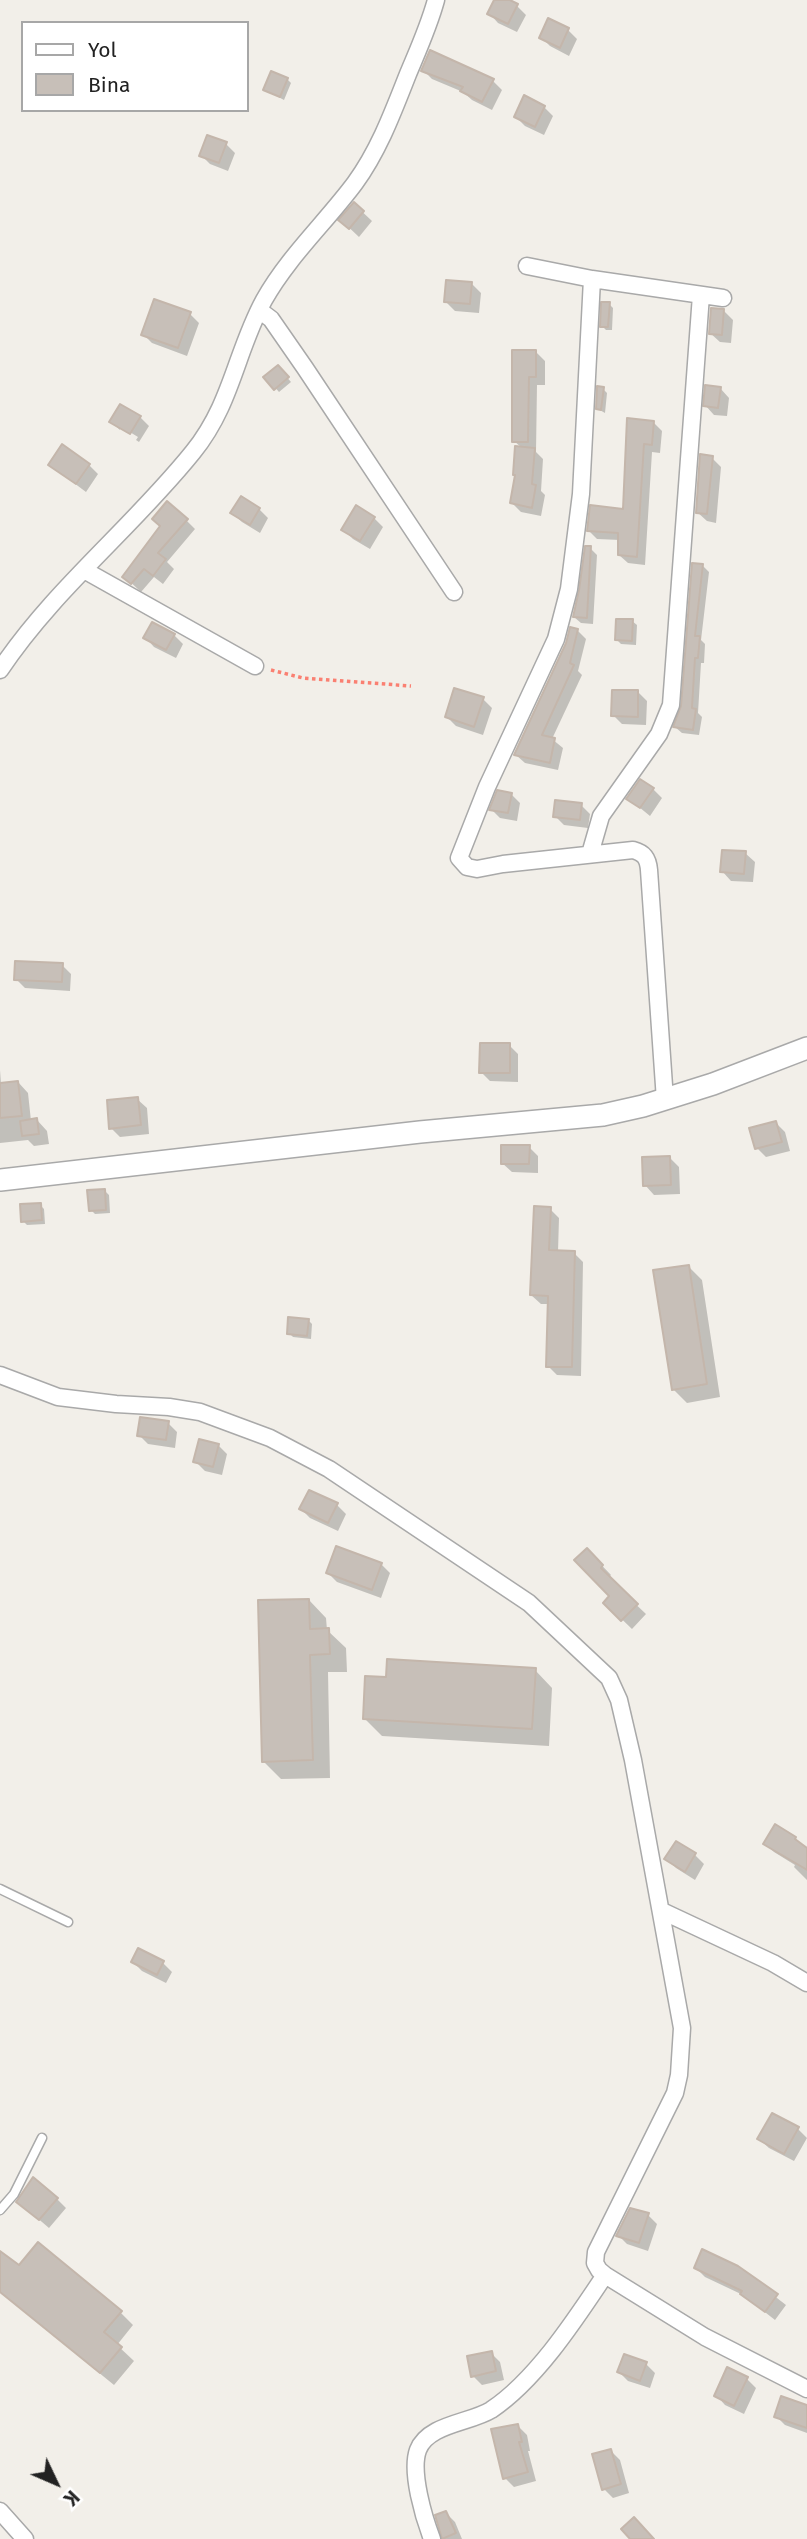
<!DOCTYPE html>
<html>
<head>
<meta charset="utf-8">
<style>
  body { margin:0 }
  #map { position:relative; width:807px; height:2539px; overflow:hidden; background:#f2efe9; font-family:"Fira Sans",sans-serif }
  canvas { display:block }
  .legend { position:absolute; left:21px; top:21px; width:228px; height:91px; box-sizing:border-box; background:#fff; border:2px solid #a7a7a7; margin:0; padding:9px 12px; list-style:none; font-size:21px; color:#222 }
  .legend li { display:flex; align-items:center; gap:14px; height:35px }
  .legend b { width:35px; border:2px solid #a7a7a7 }
  .north { position:absolute; left:21px; top:2448px; width:70px; height:70px; -webkit-text-stroke:5px #fff; paint-order:stroke; rotate:134deg; font-size:19px; font-weight:700; line-height:28px; text-align:center; color:#222 }
  .north::after { content:''; display:block; margin:auto; width:24px; height:32px; background:#222; clip-path:polygon(50% 0,100% 100%,50% 72%,0 100%) }
</style>
</head>
<body>
<div id="map">
<canvas width="807" height="2539"></canvas>
<ul class="legend">
<li><b style="height:9px;background:#fff"></b>Yol</li>
<li><b style="height:19px;background:#c7bfb8"></b>Bina</li>
</ul>
<div class="north">K</div>
</div>
<script>
const c = document.querySelector('canvas').getContext('2d');
c.lineJoin = 'round';
function fill(path, color) {
  c.fillStyle = color;
  c.fill(path, 'evenodd');
}
function trace(path, color, width, dash) {
  c.strokeStyle = color;
  c.lineWidth = width;
  c.lineCap = dash ? 'butt' : 'round';
  c.setLineDash(dash || []);
  c.stroke(path);
}
fill(new Path2D(`
  M496 0H506L517 6 526 15 517 32 498 23 489 13Z
  M568 30 577 39 569 56 550 46 541 37Z
  M423 70 493 81 502 90 492 110 472 100 463 92 432 79Z
  M287 79 291 83 284 100 265 90Z
  M544 107 553 116 544 135 525 126 516 117Z
  M226 144 235 153 228 171 210 164 201 155Z
  M354 204 372 221 359 237 341 220Z
  M471 283 481 293 479 313 455 311 446 302Z
  M609 304 613 308 612 330H606L602 326Z
  M724 311 733 320 731 343 720 342 710 333Z
  M190 314 199 323 187 356 152 343 143 334Z
  M514 352H536L545 361V385H537L536 452 543 459 541 491 545 495 541 516 521 512 512 503 522 448 514 441Z
  M278 367 291 382 279 392 266 377Z
  M720 388 729 398 727 416 714 415 705 405Z
  M603 389 607 393 605 413 598 409Z
  M140 417 149 426 139 442 136 440 138 437 120 426V430L111 422Z
  M629 420 654 423 662 431 660 453 652 452 645 565 628 563 619 555 620 540 597 539 589 531 625 511Z
  M712 458 721 467 716 523 707 521 697 512Z
  M50 465H89L98 474 86 492Z
  M259 509 268 518 260 533 242 522 232 513Z
  M374 518 383 527 370 549 353 539 344 530Z
  M186 520 195 529 167 562 174 569 163 584 154 577 141 592 125 577Z
  M590 548 597 555 593 624 581 623 574 617Z
  M703 566 709 572 701 640 705 644 704 663H701L698 713 702 717 699 735 682 733 675 727 683 706Z
  M632 621 637 625 636 645 621 644 617 640Z
  M571 629 578 631 586 639 578 671 582 675 552 739 563 748 558 770 525 763 516 755 567 644Z
  M174 635 183 644 176 658 154 647 145 637Z
  M638 692 647 701 646 725 622 724 613 715Z
  M483 699 492 708 483 735 456 726 447 717Z
  M653 789 662 798 650 816 628 798Z
  M511 794 520 803 517 821 500 818 491 809Z
  M581 805 590 814 588 828 564 825 555 816Z
  M745 853 755 862 753 882 731 881 722 871Z
  M62 965 71 974 70 991 25 988 16 979Z
  M509 1045 518 1054V1082L490 1081 481 1072Z
  M0 1070 1 1084 18 1082 28 1093 31 1121 37 1120 47 1131 49 1144 34 1146 28 1140 0 1143Z
  M137 1099 147 1108 149 1134 120 1137 111 1128Z
  M775 1122 785 1132 790 1151 766 1157 757 1148Z
  M529 1147 538 1156V1173L512 1172 502 1163Z
  M670 1158 679 1167 680 1194 654 1195 645 1185Z
  M104 1190 109 1195 110 1213 95 1214 91 1210Z
  M40 1205 44 1209 45 1224 27 1225 23 1221Z
  M550 1209 559 1218 558 1252 574 1253 583 1262 581 1376 557 1375 548 1366 549 1304H541L531 1295Z
  M689 1267 702 1280 720 1397 687 1403 673 1389Z
  M308 1320 312 1324 311 1339 293 1337 289 1333Z
  M168 1423 177 1432 175 1448 148 1444 139 1435Z
  M218 1445 227 1454 222 1475 205 1471 195 1461Z
  M337 1505 346 1514 338 1531 310 1518 301 1509Z
  M587 1550 611 1575 608 1578 646 1614 632 1629 605 1603 611 1596Z
  M381 1564 390 1573 381 1598 337 1582 328 1573Z
  M309 1600 326 1618 327 1630 346 1648 347 1672H328L330 1778 281 1779 263 1761Z
  M535 1670 552 1688 549 1746 382 1736 364 1718 388 1679Z
  M795 1838 807 1850V1880L794 1867 795 1865 774 1852 765 1843Z
  M676 1843 695 1855 704 1864 695 1880 676 1868 667 1859Z
  M133 1962 163 1963 172 1972 166 1983 142 1971Z
  M798 2129 807 2138 794 2161 769 2148 759 2139Z
  M57 2199 66 2208 49 2228 28 2210Z
  M648 2215 657 2224 648 2251 627 2244 618 2235Z
  M0 2253 19 2267 120 2312 133 2325 117 2345 134 2361 114 2385 0 2292Z
  M737 2267 786 2305 775 2320 743 2295 705 2277 696 2268Z
  M491 2353 500 2362 504 2380 482 2385 473 2376Z
  M646 2364 655 2373 650 2388 628 2381 619 2372Z
  M747 2379 756 2388 744 2414 725 2405 716 2395Z
  M807 2408V2433L785 2425 776 2416Z
  M517 2425 527 2435 530 2451H528L536 2481 514 2487 505 2478Z
  M611 2451 620 2460 629 2493 613 2498 604 2489Z
  M446 2513 455 2522 462 2539H444L437 2516Z`), '#0003');
const building = new Path2D(`
  M494 0H510L518 4 508 24 487 14Z
  M548 18 569 28 560 48 539 38Z
  M430 50 494 79 482 102 460 91 463 87 421 71Z
  M271 71 288 78 280 97 263 90Z
  M524 95 545 106 535 127 514 117Z
  M207 135 227 142 219 163 199 156Z
  M354 202 364 211 349 229 338 220Z
  M446 280 472 282 470 304 444 302Z
  M154 299 191 312 178 348 141 335Z
  M601 302H610L608 327H600Z
  M711 308 724 309 722 335 709 334Z
  M512 350H536V377H529L528 442H512Z
  M278 365 289 377 274 390 263 377Z
  M705 385 721 387 718 408 703 406Z
  M597 386 604 387 601 410 596 409Z
  M120 404 141 416 130 434 109 422Z
  M627 418 654 421 652 445 644 444 637 557 618 555V533L587 531 590 505 623 509Z
  M62 444 90 464 76 484 48 465Z
  M515 446 535 448 532 484 536 485 532 508 510 503 515 475H513Z
  M700 454 713 456 707 514 696 513Z
  M241 496 260 508 250 525 230 513Z
  M167 501 188 519 158 553 166 559 153 576 144 569 131 584 122 577 160 526 152 519Z
  M356 505 375 517 360 541 341 530Z
  M585 546H591L587 618 573 617 579 590Z
  M692 563 703 564 695 636H700L698 658H695L692 708 696 709 693 730 673 727 681 706Z
  M616 619H633L632 641 615 640Z
  M152 622 175 634 166 650 143 638Z
  M570 627 578 629 570 663 574 665 542 735 555 738 550 763 514 755 566 643Z
  M454 688 484 697 474 727 445 717Z
  M612 690H638V717L611 716Z
  M640 779 654 788 640 808 626 799Z
  M497 790 512 793 508 813 489 810Z
  M555 800 582 803 580 820 553 817Z
  M722 850 746 851 744 874 720 872Z
  M15 961 63 963 62 982 14 980Z
  M480 1043H510V1073H479Z
  M18 1081 22 1116 0 1118V1083Z
  M138 1097 141 1125 109 1129 107 1100Z
  M37 1118 39 1134 22 1136 20 1121Z
  M776 1121 782 1142 755 1149 749 1128Z
  M501 1145H530L529 1164H501Z
  M670 1156 671 1185 643 1186 642 1157Z
  M105 1189 106 1210 89 1211 87 1190Z
  M41 1203 42 1220 21 1222 20 1204Z
  M534 1206 551 1207 549 1250 575 1251 572 1367H546L548 1296 530 1295Z
  M689 1265 707 1384 672 1390 653 1270Z
  M288 1317 309 1319 307 1336 287 1334Z
  M140 1417 169 1421 166 1440 137 1436Z
  M199 1439 219 1444 213 1467 193 1462Z
  M309 1490 338 1503 328 1523 299 1509Z
  M336 1546 382 1563 372 1590 326 1573Z
  M587 1548 603 1565 601 1568 638 1604 621 1621 603 1603 609 1596 574 1560Z
  M309 1599 310 1629 329 1628 330 1654 310 1655 313 1760 262 1762 258 1600Z
  M387 1659 536 1668 532 1729 363 1719 365 1676 386 1677Z
  M775 1824 796 1837 795 1839 807 1848V1870L763 1844Z
  M676 1841 696 1853 685 1872 664 1859Z
  M138 1948 164 1961 157 1975 131 1962Z
  M772 2113 799 2127 784 2154 757 2139Z
  M33 2177 58 2198 39 2220 16 2202Z
  M630 2208 649 2213 639 2243 616 2236Z
  M38 2242 122 2311 104 2332 122 2347 100 2373 0 2292V2251L19 2265Z
  M702 2249 738 2266 778 2294 765 2312 740 2294 742 2291 694 2268Z
  M492 2351 496 2371 471 2377 467 2356Z
  M624 2354 647 2362 640 2381 617 2372Z
  M727 2367 748 2377 734 2406 714 2396Z
  M781 2396 807 2405V2428L774 2417Z
  M518 2424 522 2442H519L528 2472 503 2479 491 2429Z
  M611 2449 621 2484 602 2490 592 2454Z
  M446 2511 456 2533 442 2539 435 2515Z
  M634 2517 654 2539H630L621 2529Z`);
fill(building, '#c7bfb8');
trace(building, '#c4b6ab', 2);
const service = new Path2D(`
  M0 1889 68 1922
  M0 2210 14 2194 42 2138`);
const minor = new Path2D(`
  M527 266 592 279 723 298
  M592 279 581 494 569 589 556 639 487 787 459 858 467 867 477 869 503 864 633 850C644 853 648 858 649 870L665 1100
  M259 310 271 319 305 368 454 592
  M84 570 255 666
  M0 670C54 589 132 528 193 452 232 404 236 351 264 300 288 257 326 222 355 183 379 150 393 112 408 74 418 50 429 26 436 0
  M590 854 601 816 659 734 671 705 701 295
  M0 1375 58 1397 116 1404 169 1407 200 1412 270 1438 329 1469 529 1603 609 1678 619 1700 633 1760 682 2028 679 2075 675 2093 596 2252 595 2263 599 2270 605 2275 705 2337 807 2389
  M662 1911 773 1963 807 1983
  M0 2511 25 2539
  M432 2539C424 2518 410 2472 418 2450 428 2424 470 2423 491 2410 536 2380 575 2320 605 2275`);
const tertiary = new Path2D(`
  M0 1180 420 1132 603 1115 643 1106 713 1084 807 1048`);
trace(service, '#a9a9a9', 11);
trace(minor, '#a9a9a9', 19);
trace(tertiary, '#a9a9a9', 24);
trace(new Path2D(`
  M271 670 303 678 411 686`), '#fa8072', 3.5, [3.5, 3.5]);
trace(service, '#fff', 8);
trace(minor, '#fff', 16);
trace(tertiary, '#fff', 21);
</script>
</body>
</html>
